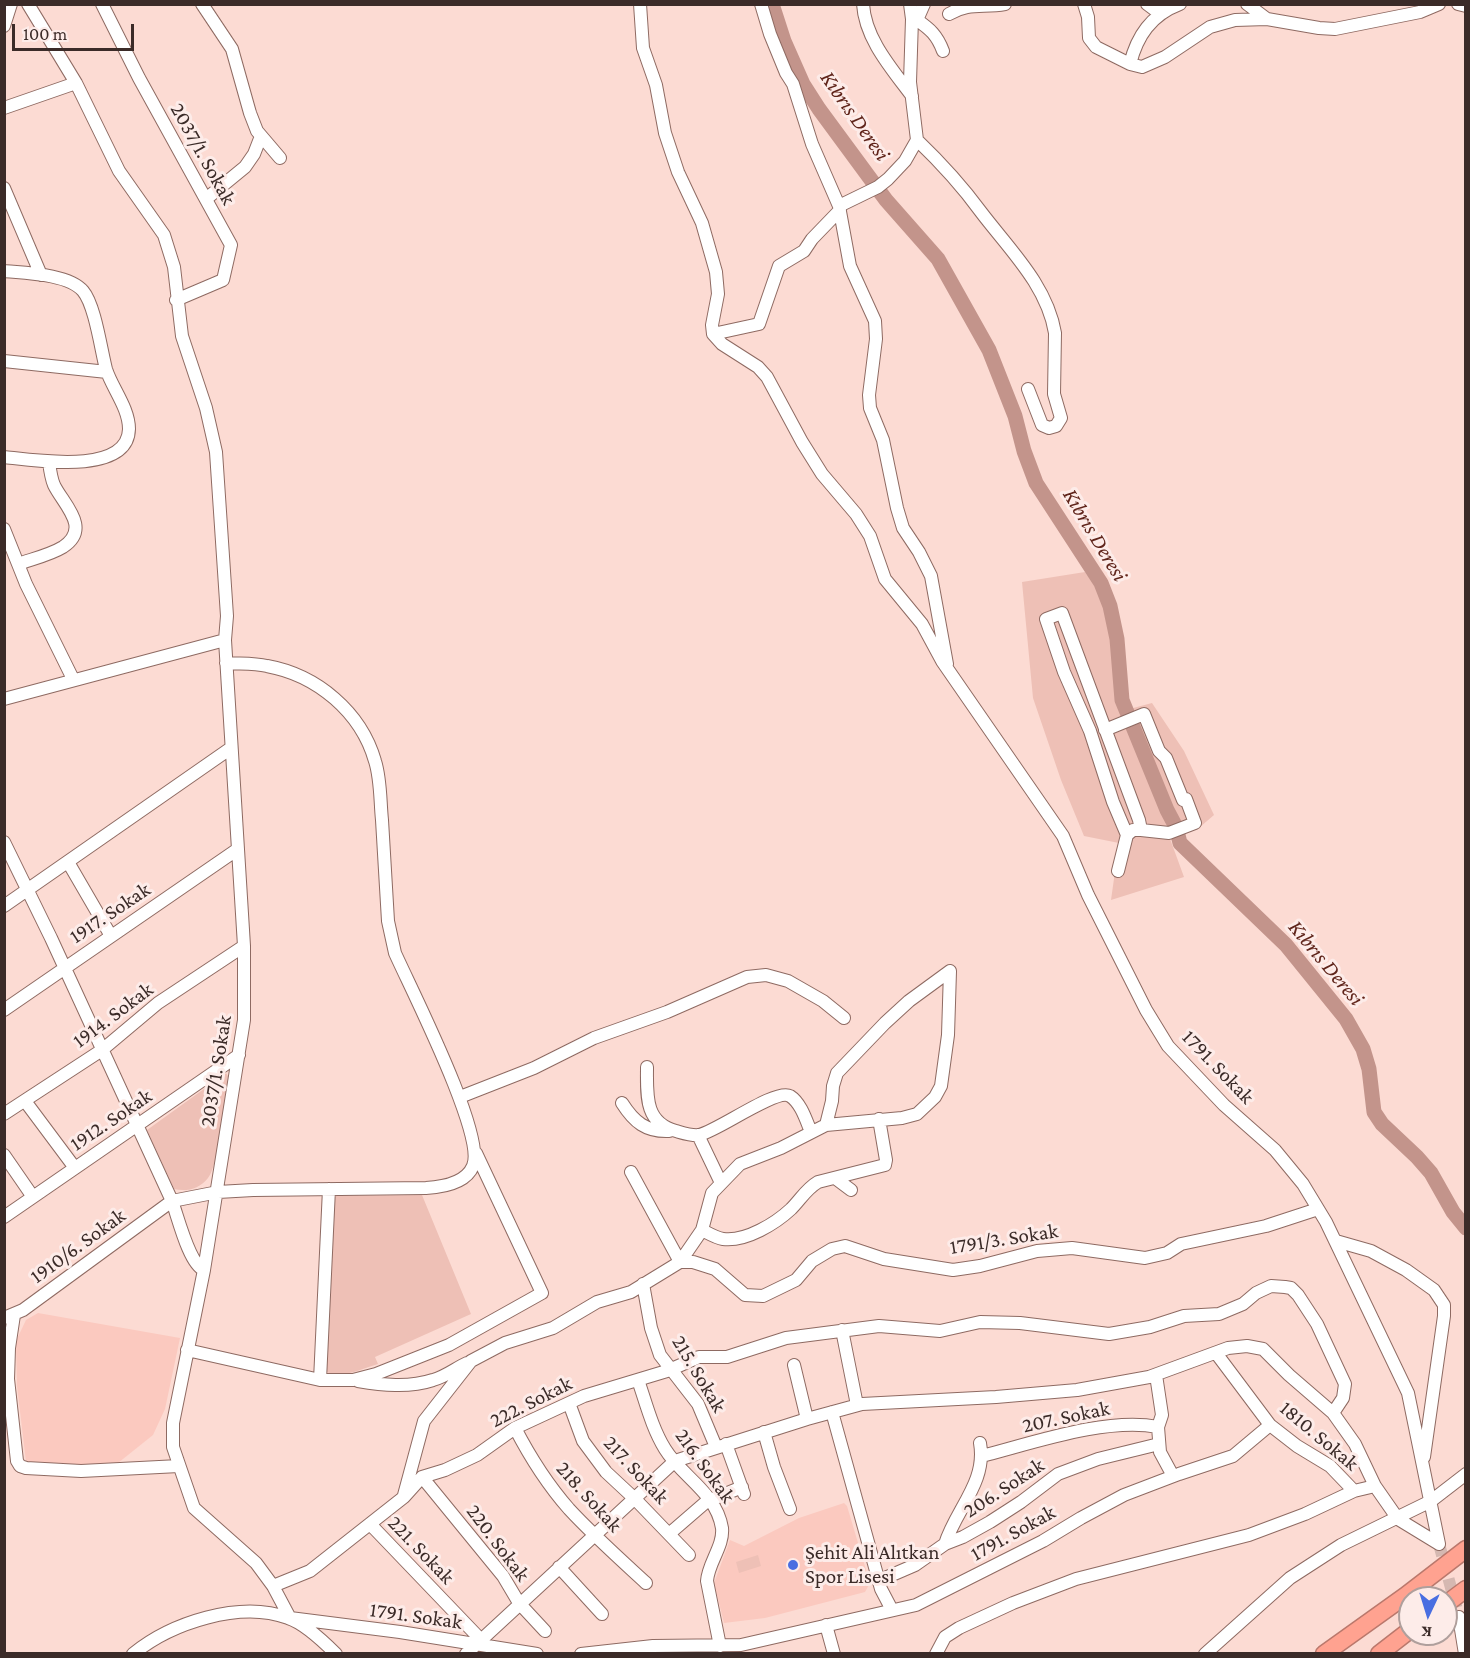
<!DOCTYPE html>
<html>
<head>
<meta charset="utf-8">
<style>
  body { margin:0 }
  #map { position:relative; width:1470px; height:1658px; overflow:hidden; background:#fcdbd3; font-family:"Crimson Pro",serif }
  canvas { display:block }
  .frame { position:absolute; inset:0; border:6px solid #3b2b28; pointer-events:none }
  .north { position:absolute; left:1398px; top:1586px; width:60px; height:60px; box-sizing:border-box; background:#fdece9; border:2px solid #af9f9c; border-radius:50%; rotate:184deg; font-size:16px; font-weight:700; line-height:24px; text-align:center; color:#3b2b28 }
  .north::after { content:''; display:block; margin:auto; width:21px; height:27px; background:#496ee1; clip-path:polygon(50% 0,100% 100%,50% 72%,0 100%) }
  .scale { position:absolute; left:12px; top:24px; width:122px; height:27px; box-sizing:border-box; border:3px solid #3b2b28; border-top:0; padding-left:8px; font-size:18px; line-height:21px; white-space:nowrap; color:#3b2b28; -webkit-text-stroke:4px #fdece9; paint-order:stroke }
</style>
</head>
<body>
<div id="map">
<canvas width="1470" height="1658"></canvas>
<div class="frame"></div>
<div class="north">K</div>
<div class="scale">100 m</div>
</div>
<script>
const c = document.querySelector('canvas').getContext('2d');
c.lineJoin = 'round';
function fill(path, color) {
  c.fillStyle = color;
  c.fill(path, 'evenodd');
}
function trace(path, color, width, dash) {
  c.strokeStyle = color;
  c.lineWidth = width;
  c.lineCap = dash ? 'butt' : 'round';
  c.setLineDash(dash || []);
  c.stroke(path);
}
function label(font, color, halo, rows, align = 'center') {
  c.font = font + ' "Crimson Pro",serif';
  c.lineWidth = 6;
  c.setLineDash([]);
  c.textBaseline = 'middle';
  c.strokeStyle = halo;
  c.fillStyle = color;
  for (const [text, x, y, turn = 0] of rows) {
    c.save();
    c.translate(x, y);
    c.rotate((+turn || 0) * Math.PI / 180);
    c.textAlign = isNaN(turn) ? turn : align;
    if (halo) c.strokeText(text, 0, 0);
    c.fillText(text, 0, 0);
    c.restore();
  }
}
fill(new Path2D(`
  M38 1313 180 1338 165 1409 153 1435 113 1467 84 1468 26 1462 17 1386 16 1341 26 1320Z
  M844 1503 847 1506 870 1583 865 1592 765 1618 724 1623 714 1583 730 1540 744 1546 799 1518Z`), '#fbc9bf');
fill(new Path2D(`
  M1085 572 1103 596 1122 711 1152 703 1184 751 1214 815 1200 827 1169 836 1184 877 1111 900 1119 843 1084 836 1061 780 1033 698 1022 582Z
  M226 1073 228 1076C225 1096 219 1165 208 1178 199 1189 187 1192 174 1189L147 1130Z
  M422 1195 471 1314 375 1357 378 1364C361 1369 339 1381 323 1370L332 1196Z
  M758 1555 761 1566 739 1573 736 1562Z`), '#eec0b6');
trace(new Path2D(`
  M772 4 784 41 803 84 819 109 886 200 938 259 989 350 1015 416 1024 451 1036 483 1101 583 1110 606 1117 639 1122 700 1167 810 1176 827 1180 843 1286 945 1346 1019 1363 1049 1369 1069 1374 1112 1382 1124 1417 1157 1431 1173 1453 1212 1466 1228`), '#c3948b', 15);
trace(new Path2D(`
  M1439 1544 1459 1617`), '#d5b8b1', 12, [12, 6]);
const minor = new Path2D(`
  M28 4 76 83 119 171 164 235 174 267 182 336 206 408 216 452 227 616 225 640 244 946V1020L204 1270 173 1423V1447L194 1508 256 1563 273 1586 290 1618 400 1632 537 1654
  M102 4 139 78 231 245 223 280 176 300
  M202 4 232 49 250 113 257 131 280 158
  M640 4 643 48 656 85 665 133 678 172 702 223 716 272 718 294 712 325 713 334 722 344 758 367 767 377 802 442 822 474 856 514 870 536 885 579 922 624 942 661 1063 836 1088 895 1146 1010 1168 1046 1224 1105 1275 1150 1303 1184 1326 1222 1408 1393 1439 1544
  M761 4 770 34 786 73 793 84 812 144 839 206
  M863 4C865 39 892 69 912 96
  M910 4 912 19 910 82 917 140 905 161 888 179 878 187 839 206 850 266 875 321 876 339 869 395 870 408 883 440 897 508 903 528 919 552 931 576 947 664
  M1084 4 1088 17 1089 38 1096 47 1130 64 1142 67 1165 57 1210 27 1235 20 1267 19 1319 28 1335 29 1420 12 1439 4
  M1147 4 1155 10H1166
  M1247 4 1267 19
  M1458 4 1466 6
  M949 14C969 2 983 8 1005 4
  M912 19 917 20 924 4
  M917 20C930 29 937 35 943 51
  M4 26 11 4
  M1130 64C1137 36 1151 15 1180 4
  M4 108 76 83
  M917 140C940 162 962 186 981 212 1009 249 1047 285 1055 333L1054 394 1061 418 1056 426 1049 428 1042 425 1028 389
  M4 188 41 275
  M206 199 245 167 254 154 261 136
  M4 271C25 273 69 274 83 291 95 305 101 350 106 369 112 388 129 408 129 429 128 476 33 460 4 457
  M713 334 759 324 779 266 804 251 812 239 840 210
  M4 361 107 372
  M4 529 26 584 73 679
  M18 564C32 559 50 555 63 547 92 528 63 504 54 485 51 478 50 470 49 462
  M4 699 225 640
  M1105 730 1144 714 1159 751 1166 758 1183 800 1186 799 1195 823 1169 833 1141 830
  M4 842 51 938 172 1201 218 1192 253 1190 426 1188C443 1187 466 1183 473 1166 486 1136 411 989 395 953L388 921C386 888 384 854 382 820 380 801 381 780 375 761 361 712 317 675 267 666 254 663 240 664 226 663
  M68 862 111 936
  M1118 871 1127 835 1113 802 1090 731 1064 672 1046 619 1062 613 1139 820 1141 830H1133L1127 835
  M4 906 231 748
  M4 1010 238 849
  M647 1067C647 1094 644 1123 676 1131 683 1133 692 1136 699 1135 718 1131 776 1088 790 1096 801 1103 806 1120 811 1132
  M460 1097 534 1068 594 1038 667 1012 747 977 766 975 788 981 823 1001 844 1018
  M25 1101 75 1168
  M622 1103C634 1122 646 1132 669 1131
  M4 1114 102 1050 158 1003 244 946
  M826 1125 832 1101 833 1086 837 1073 885 1023 909 1001 950 971
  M698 1135 721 1183
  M4 1155 33 1197
  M631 1172 680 1262
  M835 1178 851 1190
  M4 1217 239 1055
  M702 1230C708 1233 716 1238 723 1239 746 1242 776 1223 791 1209 801 1199 806 1189 818 1182L885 1165 886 1160 879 1119
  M1336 1241 1371 1251 1406 1270 1434 1290 1444 1305V1316L1424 1457
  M680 1262H693L715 1269 745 1295 763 1296 796 1280 812 1261 832 1249 845 1246 884 1259 953 1270 980 1266 1037 1251 1072 1248 1145 1258 1167 1253 1181 1244 1266 1226 1318 1209
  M643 1284 651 1328 660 1355 698 1404 716 1447
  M14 1315 9 1348 8 1379 17 1461 20 1466 26 1468 81 1471 179 1466
  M4 1318 23 1310 172 1201C178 1217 189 1264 204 1270
  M842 1330 857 1405
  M187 1350 320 1380H353L376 1374 449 1345 542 1293 476 1153
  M1216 1353 1270 1425 1297 1446 1330 1466 1354 1491
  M794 1365 807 1419
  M1156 1375 1162 1415 1158 1427 1160 1452 1173 1476
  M320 1380 329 1189
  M638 1380C646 1403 652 1428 665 1449 682 1477 716 1492 722 1528 724 1546 708 1563 707 1581L720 1646
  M358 1381C382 1385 409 1388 433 1380 445 1377 456 1368 467 1363
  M569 1403 583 1441 606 1472 635 1499 689 1555
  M832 1412 881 1589 892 1610
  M515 1428C530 1457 547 1484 569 1509 593 1535 620 1559 646 1583
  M764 1432 774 1467 790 1509
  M726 1444 744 1494
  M982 1456C1033 1443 1106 1417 1158 1427
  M422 1477 503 1576 519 1603 545 1631
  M404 1495 424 1421 471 1361 505 1343 553 1328 597 1302 631 1292 680 1262 702 1230 712 1193 740 1164 781 1148 826 1125 902 1118 917 1114 935 1097 941 1086 948 1035 950 971
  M370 1524 485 1644
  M669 1534 706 1502 742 1487
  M945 1544C956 1509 987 1482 980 1443
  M559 1567 602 1614
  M878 1581 915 1565 945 1544 963 1537 990 1522 1021 1502 1058 1474 1098 1459 1159 1444
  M273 1586 310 1571 404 1497 422 1477 445 1470 477 1455 515 1428 584 1396 667 1371 699 1357H727L786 1338 879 1326 940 1331 980 1322 1020 1323 1109 1334 1150 1327 1184 1316 1219 1314 1243 1304 1256 1293 1271 1286 1285 1287 1291 1288 1298 1295 1317 1324 1345 1384 1343 1398 1333 1413
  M1459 1617 1465 1654
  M826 1625 834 1654
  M133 1654C171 1623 240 1600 288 1618 304 1623 324 1642 336 1654
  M466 1654 675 1461 807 1419 862 1404 996 1397 1077 1390 1149 1377 1228 1348 1247 1346 1263 1349 1289 1375 1333 1413 1355 1444 1375 1486 1398 1519 1439 1544
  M581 1654 653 1646 741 1645 916 1605 1043 1541 1081 1518 1124 1495 1179 1474 1233 1456 1270 1425
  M936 1654 945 1637 959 1628 1013 1603 1076 1579 1249 1535 1305 1514 1354 1491 1375 1486
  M1205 1654 1290 1578 1341 1545 1431 1501 1466 1474`);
const highway = new Path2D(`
  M1446 1604 1466 1589
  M1324 1654 1405 1596 1466 1549
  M1379 1654 1410 1630`);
trace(minor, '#8e6a62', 14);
trace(highway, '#ba786c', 19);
trace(minor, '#fff', 12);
trace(highway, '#ffa290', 16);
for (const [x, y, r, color] of [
  [793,1565,6,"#496ee1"]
]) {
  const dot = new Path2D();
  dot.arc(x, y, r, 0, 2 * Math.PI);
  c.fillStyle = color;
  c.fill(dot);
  trace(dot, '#fdece9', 2);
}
label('21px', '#3b2b28', '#fdece9', [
  ["2037/1. Sokak",203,154,61],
  ["1917. Sokak",110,913,-34],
  ["1914. Sokak",113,1015,-37],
  ["1791. Sokak",1218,1067,46],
  ["2037/1. Sokak",216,1071,-81],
  ["1912. Sokak",111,1120,-34],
  ["1791/3. Sokak",1004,1239,-9],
  ["1910/6. Sokak",78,1246,-36],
  ["215. Sokak",699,1374,59],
  ["222. Sokak",531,1402,-27],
  ["207. Sokak",1066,1417,-12],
  ["1810. Sokak",1319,1436,40],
  ["216. Sokak",705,1466,54],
  ["217. Sokak",636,1470,47],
  ["206. Sokak",1004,1488,-33],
  ["218. Sokak",589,1497,48],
  ["1791. Sokak",1013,1533,-29],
  ["220. Sokak",498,1543,53],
  ["221. Sokak",421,1550,46],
  ["1791. Sokak",416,1616,8]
]);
label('21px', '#3b2b28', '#fdece9', [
  ["Şehit Ali Alıtkan",805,1553],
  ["Spor Lisesi",805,1577]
], 'left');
label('italic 22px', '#60251b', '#fdece9', [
  ["Kıbrıs Deresi",855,116,55],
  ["Kıbrıs Deresi",1095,535,59],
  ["Kıbrıs Deresi",1326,963,50]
]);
</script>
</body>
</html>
